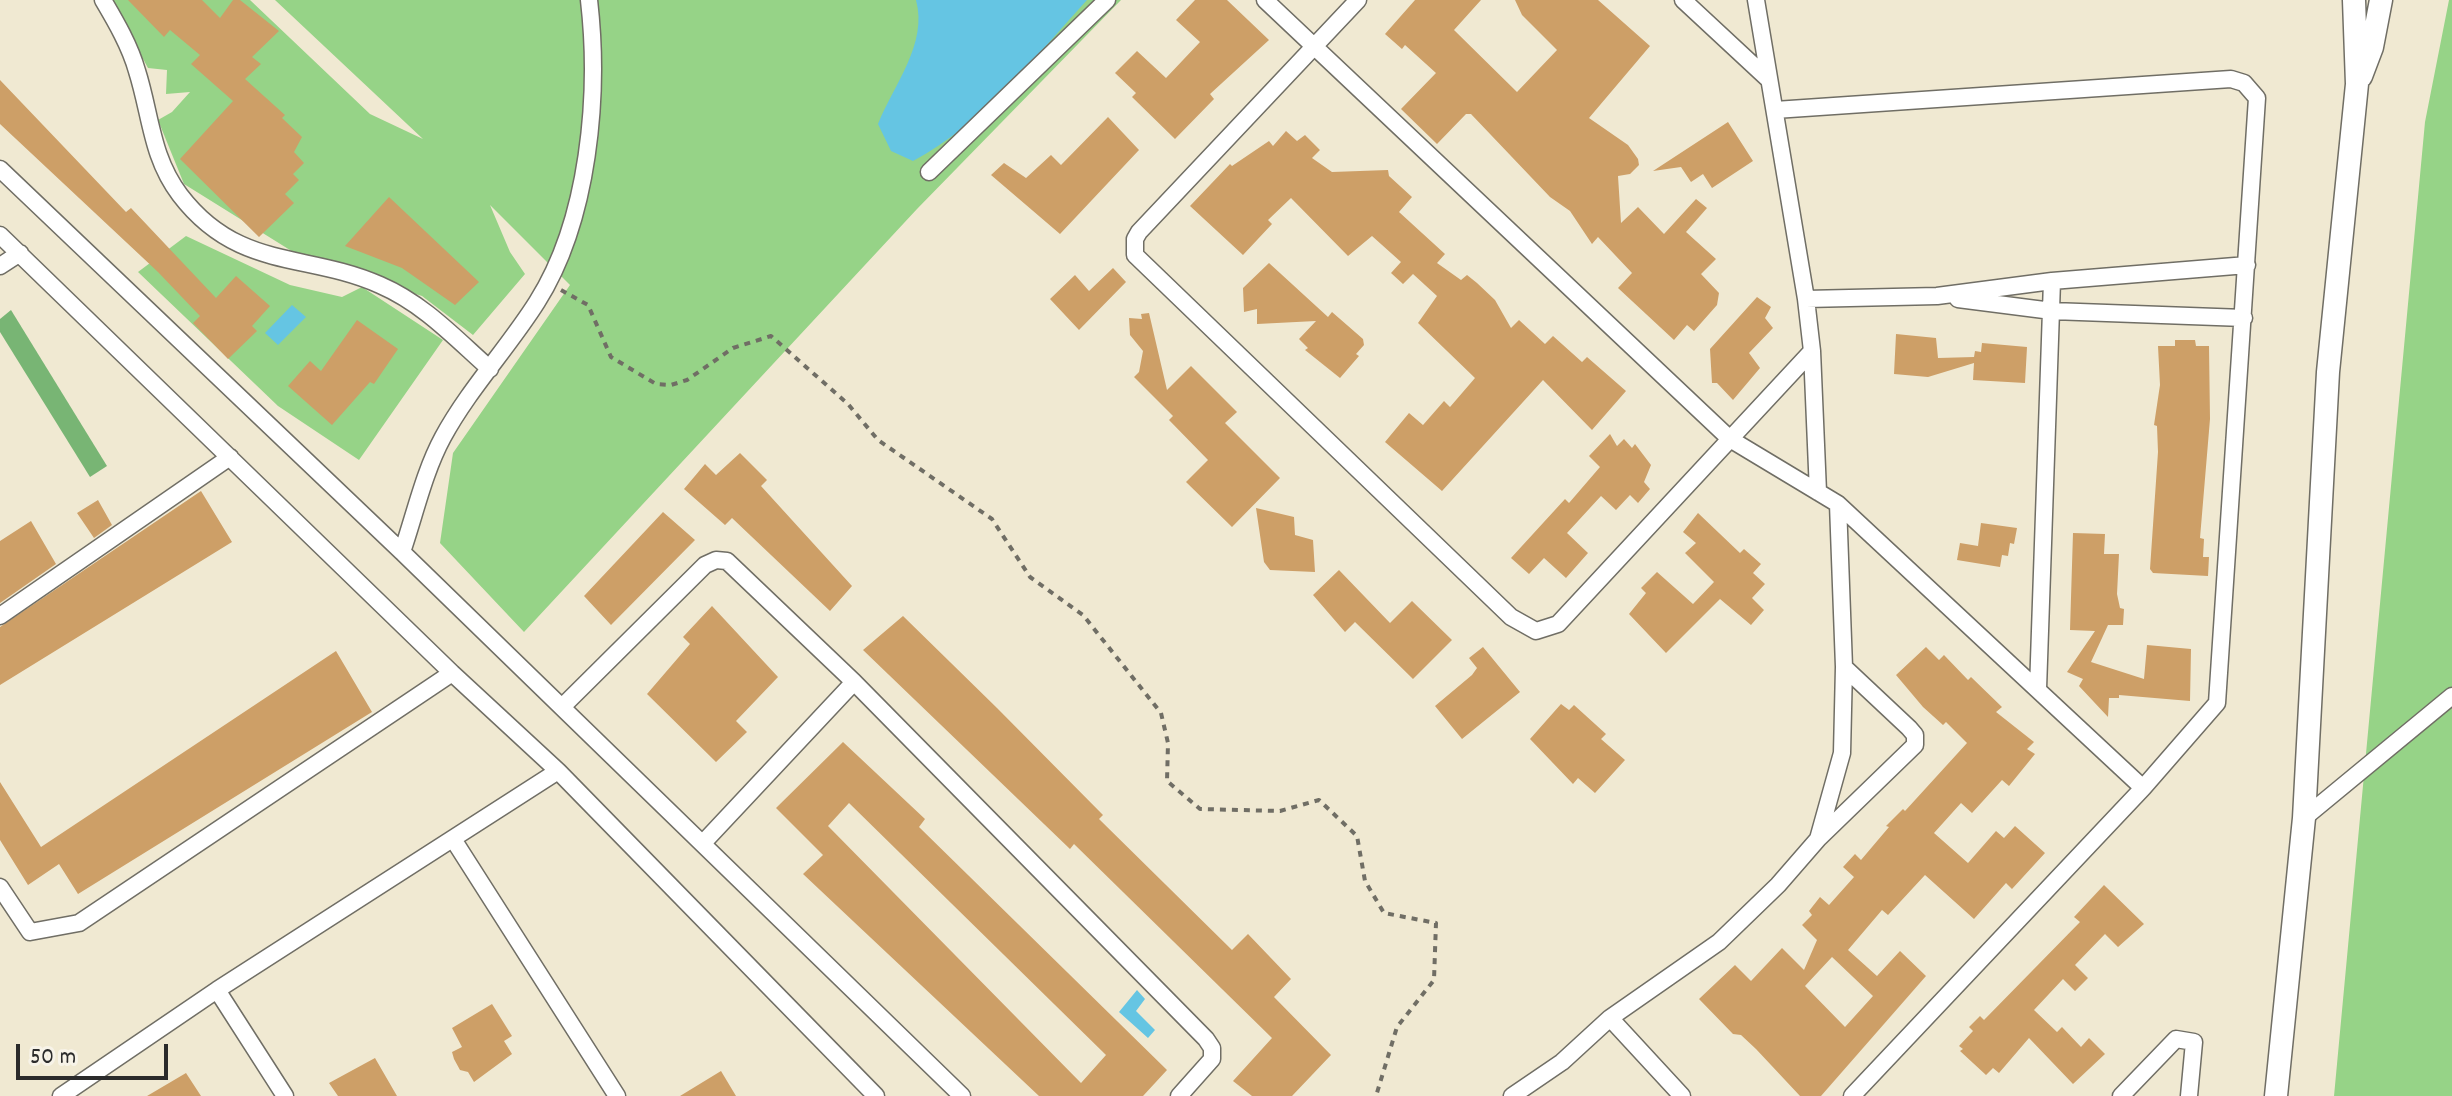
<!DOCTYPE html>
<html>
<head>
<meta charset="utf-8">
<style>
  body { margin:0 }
  #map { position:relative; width:2452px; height:1096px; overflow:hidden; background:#f0e9d2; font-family:Dekko,sans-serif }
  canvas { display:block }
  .scale { position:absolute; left:16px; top:1044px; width:152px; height:36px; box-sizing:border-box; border:4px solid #2b2b2b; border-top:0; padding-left:10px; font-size:24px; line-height:28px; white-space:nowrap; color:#2b2b2b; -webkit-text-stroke:6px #f7f3e8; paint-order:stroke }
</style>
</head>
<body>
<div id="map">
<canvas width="2452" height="1096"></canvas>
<div class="scale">50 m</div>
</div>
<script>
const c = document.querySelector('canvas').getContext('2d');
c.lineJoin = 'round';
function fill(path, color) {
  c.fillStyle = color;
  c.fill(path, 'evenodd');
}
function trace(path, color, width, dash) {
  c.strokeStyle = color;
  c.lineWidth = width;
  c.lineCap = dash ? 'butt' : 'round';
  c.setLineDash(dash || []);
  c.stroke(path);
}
fill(new Path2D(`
  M111 0H250L370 114 423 139 275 0H1121L917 209 524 632 440 543 453 453 570 285 490 205 510 252 525 274 473 335 422 296 306 260 184 184 158 120 172 112 190 92 166 94 167 70 148 68Z
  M2449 0H2452V1096H2334L2425 122Z
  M186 236 290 285 342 297 362 287 443 340 359 460 278 406 138 272Z`), '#96d387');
fill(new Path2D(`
  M11 310 107 466 90 477 0 332V319Z`), '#78b574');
fill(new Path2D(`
  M916 0H1087C1034 58 983 124 913 161L891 151 878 124C894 84 928 44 916 0Z
  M292 305 306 317 278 345 265 333Z
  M1137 990 1145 999 1136 1011 1155 1030 1148 1038 1119 1012Z`), '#65c5e3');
fill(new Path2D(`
  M128 0H202L220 18 233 0H240L279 31 252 57 261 64 245 79 285 115 282 118 302 137 294 152 304 163 293 174 299 180 285 194 294 203 259 237 180 159 233 101 191 64 200 55 170 30 164 37Z
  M1195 0H1227L1269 40 1210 94 1214 99 1175 139 1132 97 1136 93 1115 73 1137 51 1166 78 1200 42 1176 20Z
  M1415 0H1481L1454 30 1517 92 1557 50 1522 15 1515 0H1598L1650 46 1589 118 1628 145 1638 159 1639 165 1630 174 1618 176 1621 223 1638 207 1664 234 1696 199 1707 208 1686 232 1716 259 1701 274 1719 293 1717 305 1694 331 1687 325 1674 340 1618 288 1632 273 1598 237 1592 244 1570 211 1550 197 1471 114H1466L1437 144 1401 109 1436 73 1405 45 1402 49 1385 34Z
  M0 80 126 212 131 208 216 298 236 276 270 306 252 326 257 331 228 359 193 323 200 316 158 272 0 124Z
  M1108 117 1139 150 1060 234 991 175 1004 163 1026 178 1051 155 1061 165Z
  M1728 122 1753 161 1712 188 1703 174 1691 182 1681 167 1653 171Z
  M1286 131 1297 141 1305 135 1320 150 1312 158 1332 172 1388 170 1389 176 1412 197 1399 212 1445 254 1437 263 1461 280 1467 275 1477 283 1495 300 1511 328 1519 320 1545 344 1553 336 1582 362 1587 357 1626 391 1592 430 1543 380 1442 491 1385 442 1409 413 1423 425 1444 401 1450 407 1475 378 1418 323 1437 296 1413 274 1403 284 1391 273 1401 262 1372 236 1348 256 1291 198 1268 220 1272 224 1243 255 1190 206 1230 164 1232 166 1269 141 1273 146Z
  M389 197 479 282 455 305 402 268 345 246Z
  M1269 263 1328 317 1332 312 1363 339 1364 345 1356 354 1359 356 1340 378 1305 350 1308 348 1299 339 1316 321 1257 324V309L1244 312 1243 288Z
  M1113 268 1126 282 1079 330 1050 299 1075 275 1089 291Z
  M1757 297 1771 307 1765 318 1773 328 1749 353 1760 368 1733 400 1717 383H1712L1710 349Z
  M1149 313 1167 390 1191 366 1237 412 1225 423 1280 478 1232 527 1186 482 1208 460 1169 420 1173 416 1134 377 1139 372 1143 351 1130 335 1129 318 1142 319 1141 314Z
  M357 320 398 349 374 384 370 382 332 425 288 386 310 361 321 371Z
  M1896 334 1936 338 1938 358 1974 357 1975 351 1981 352 1982 343 2027 347 2025 383 1973 380 1974 363 1928 377 1894 374Z
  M2175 340H2195L2196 346H2209L2210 419 2200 538 2204 539 2203 557H2209L2208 576 2153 573 2150 569 2158 452 2157 426 2154 425 2160 385 2158 346H2175Z
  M1610 434 1617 446 1624 439 1632 448 1635 444 1651 465 1644 482 1650 489 1638 503 1630 495 1616 510 1601 496 1567 533 1588 553 1566 578 1544 558 1529 574 1511 558 1565 499 1569 503 1600 467 1589 456Z
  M740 453 767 480 761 486 852 586 830 611 732 518 725 525 684 489 705 464 716 475Z
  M201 491 232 542 0 685V627Z
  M98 500 112 525 94 538 77 513Z
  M1256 508 1294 517 1295 535 1313 540 1315 572 1270 570 1264 562Z
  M663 512 695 540 611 625 584 596Z
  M1698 513 1740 553 1744 549 1761 564 1753 573 1765 584 1752 598 1764 610 1751 625 1720 599 1666 653 1629 614 1646 593 1641 588 1657 572 1693 604 1714 582 1685 553 1696 543 1683 532Z
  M31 521 56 564 0 603V541Z
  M1981 523 2017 528 2014 544 2010 543 2008 556 2002 555 2000 567 1957 560 1960 543 1978 546Z
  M2073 533 2105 534 2104 554H2119L2117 594 2120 608 2124 609 2123 625H2108L2091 662 2144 679 2147 645 2191 649 2190 701 2119 695V698H2109L2108 717 2079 686 2083 679 2067 672 2095 631 2070 630Z
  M1339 570 1390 623 1412 601 1452 640 1413 679 1355 622 1345 632 1313 595Z
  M712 606 778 677 736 721 747 732 716 762 647 694 690 644 683 637Z
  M903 616 997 708 1103 815 1099 819 1232 950 1248 934 1291 979 1274 997 1331 1055 1292 1096H1252L1233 1081 1272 1038 1074 844 1070 849 863 650Z
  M1483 647 1520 692 1462 739 1435 706 1472 675 1477 668 1469 658Z
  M1926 647 1939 660 1944 655 1968 680 1971 677 2002 707 1996 712 2034 742 2027 749 2035 754 2009 786 2002 780 1972 813 1961 803 1934 833 1968 863 1996 831 2004 838 2015 826 2045 853 2012 889 2006 883 1974 919 1925 875 1888 915 1882 910 1848 950 1877 976 1900 951 1926 976 1821 1096H1800L1756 1049 1741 1035 1733 1034 1699 999 1735 965 1751 981 1782 948 1804 970 1817 940 1802 925 1812 915 1809 911 1820 897 1829 905 1854 877 1843 867 1855 854 1861 860 1889 827 1886 826 1903 809 1905 811 1967 743 1946 722 1943 725 1923 707 1896 675ZM1832 957 1873 996 1845 1027 1805 986Z
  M336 651 372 712 78 894 59 864 28 885 0 840V782L41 847Z
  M1561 704 1569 710 1574 705 1606 734 1601 739 1625 760 1595 793 1578 778 1573 784 1530 739Z
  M843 742 925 819 919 827 1167 1070 1143 1096H1039L803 874 823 855 776 808ZM849 803 1106 1055 1081 1083 828 826Z
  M2104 885 2144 924 2118 947 2105 934 2075 965 2088 978 2075 991 2063 979 2034 1010 2057 1032 2062 1027 2081 1047 2089 1038 2105 1054 2073 1084 2029 1038 1999 1073 1993 1068 1986 1075 1960 1051 1963 1049 1959 1046 1973 1031 1969 1027 1980 1016 1984 1020 2080 922 2074 917Z
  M492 1004 512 1036 504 1041 512 1054 474 1082 468 1072 460 1070 454 1059 452 1052 462 1047 452 1028Z
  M375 1058 397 1096H338L329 1083Z
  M721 1071 736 1096H680Z
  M186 1073 201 1096H147Z`), '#cd9f67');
const minor = new Path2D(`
  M103 0C116 22 130 46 137 71 151 115 151 157 180 195 238 271 306 252 380 285 424 304 455 338 490 369
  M1265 0 1730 439 1838 504 2143 788
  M1358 0 1139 232 1135 239V255L1511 617 1536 631 1558 624 1812 351
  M1683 0 1767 78
  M1756 0 1806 299 1812 351 1818 492
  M1775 110 2231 79 2244 83 2257 98 2217 703 2143 788 1852 1096
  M0 169 402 552 962 1096
  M929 172 1107 0
  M0 235 452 673 558 771 876 1096
  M0 266 20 253
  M1806 299 1937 296 2052 281 2247 265
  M1958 299 2052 311 2244 318
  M402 552C415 514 424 472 443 437 469 389 508 348 537 302 589 220 600 95 589 0
  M0 616 230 457
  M2038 689 2052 281
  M562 707 705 565 716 560 727 561 854 682 1206 1039 1212 1048V1059L1179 1096
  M2304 818 2452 696
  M1819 838 1915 745V735L1909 728 1844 667
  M453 839 617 1096
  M703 843 854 682
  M0 887 30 932 79 923 452 673
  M217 990 285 1096
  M1610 1018 1682 1096
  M61 1096 217 990 558 771
  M1512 1096 1562 1062 1610 1018 1719 942 1778 885 1818 839 1842 753 1844 667 1838 504
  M2121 1096 2176 1039 2194 1042 2189 1096`);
const tertiary = new Path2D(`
  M2361 76 2372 47 2381 0
  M2276 1096 2304 818 2328 372 2357 84 2354 0`);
trace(minor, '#706e65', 19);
trace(tertiary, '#706e65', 25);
trace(new Path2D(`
  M561 290 588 305 611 357 656 384 671 385 687 380 733 348 771 336 848 404 878 440 992 519 1030 577 1083 615 1161 713 1168 743 1167 781 1200 809 1280 811 1319 800 1357 836 1365 881 1384 913 1436 923 1434 980 1397 1027 1376 1096`), '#706e65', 4, [6, 6]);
trace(minor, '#fff', 16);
trace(tertiary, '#fff', 22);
</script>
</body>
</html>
